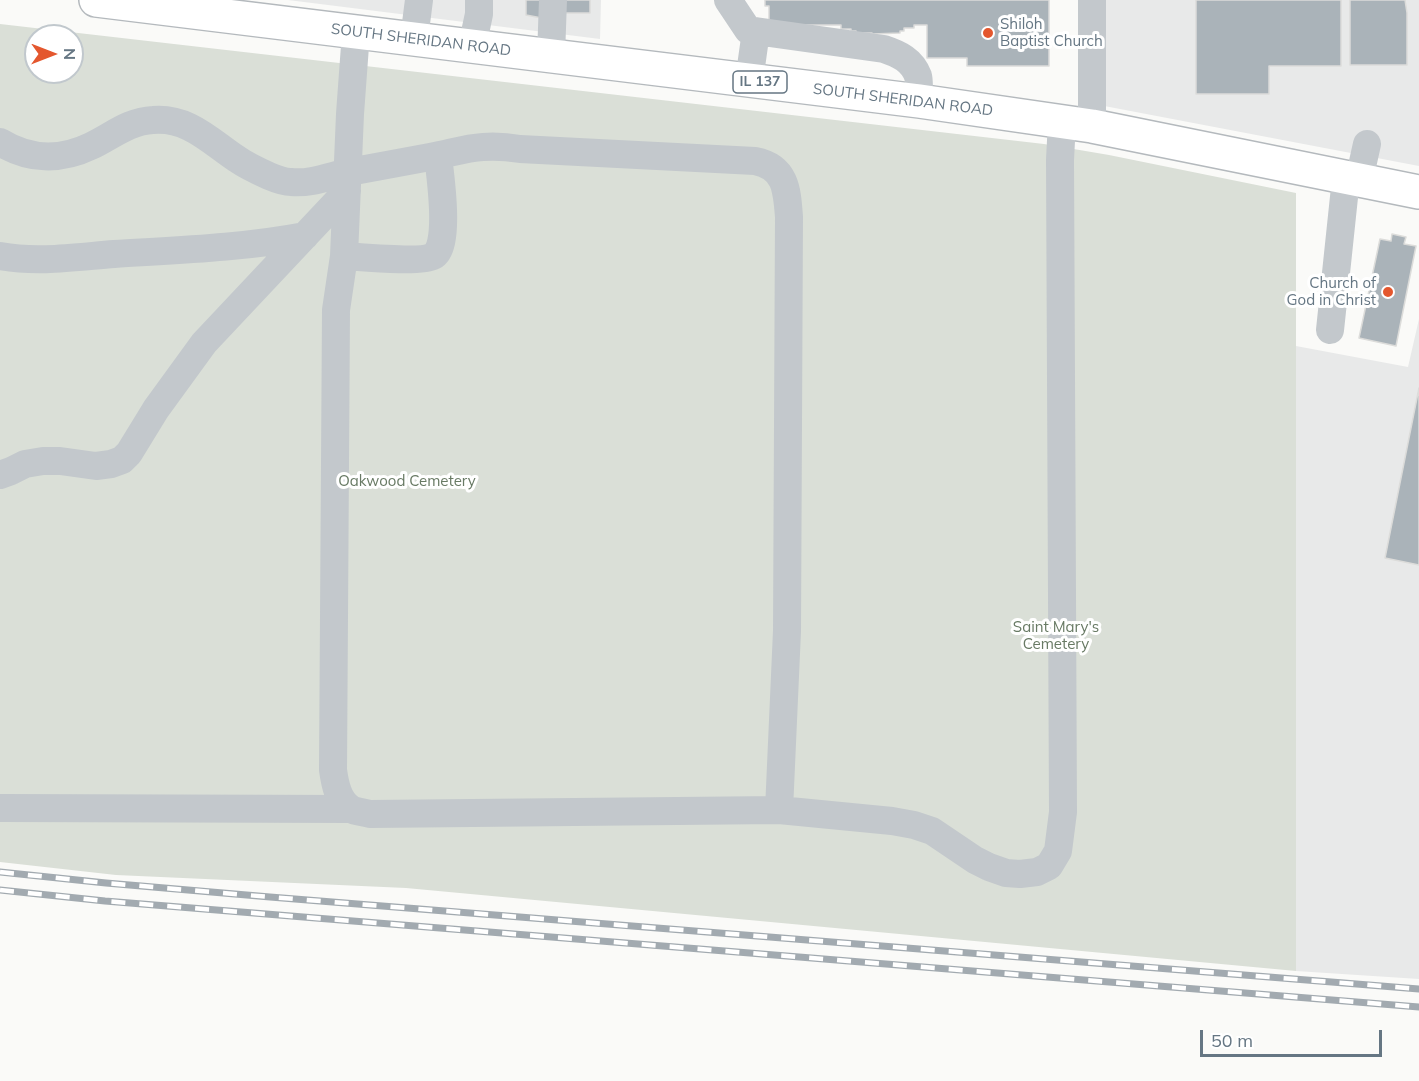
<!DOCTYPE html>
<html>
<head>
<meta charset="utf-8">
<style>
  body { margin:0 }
  #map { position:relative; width:1419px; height:1081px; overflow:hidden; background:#fafaf8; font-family:Mulish,sans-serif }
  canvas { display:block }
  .north { position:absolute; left:24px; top:24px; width:60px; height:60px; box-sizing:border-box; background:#fff; border:2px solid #c1c8cd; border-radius:50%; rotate:90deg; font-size:16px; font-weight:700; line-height:24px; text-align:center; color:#657683 }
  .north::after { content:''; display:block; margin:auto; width:21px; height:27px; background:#e4572e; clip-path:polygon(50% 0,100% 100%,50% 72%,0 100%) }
  .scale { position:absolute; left:1200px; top:1030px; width:182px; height:27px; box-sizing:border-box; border:3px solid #657683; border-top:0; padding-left:8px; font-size:18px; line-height:21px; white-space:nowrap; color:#657683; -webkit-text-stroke:4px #fff; paint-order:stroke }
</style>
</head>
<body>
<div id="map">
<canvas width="1419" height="1081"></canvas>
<div class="north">N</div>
<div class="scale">50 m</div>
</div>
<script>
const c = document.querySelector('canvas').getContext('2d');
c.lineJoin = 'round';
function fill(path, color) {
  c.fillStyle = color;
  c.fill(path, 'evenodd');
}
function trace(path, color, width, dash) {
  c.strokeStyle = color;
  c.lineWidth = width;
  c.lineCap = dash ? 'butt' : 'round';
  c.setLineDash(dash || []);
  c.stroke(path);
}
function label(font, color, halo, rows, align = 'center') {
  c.font = font + ' Mulish,sans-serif';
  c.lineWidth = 6;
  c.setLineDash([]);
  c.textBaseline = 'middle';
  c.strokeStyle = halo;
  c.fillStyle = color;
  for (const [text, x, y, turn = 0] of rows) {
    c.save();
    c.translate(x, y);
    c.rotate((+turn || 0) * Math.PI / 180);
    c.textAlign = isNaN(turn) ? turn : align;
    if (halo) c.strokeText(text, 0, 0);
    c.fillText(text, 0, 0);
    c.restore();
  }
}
fill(new Path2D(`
  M288 0H601L600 39Z
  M1078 0H1419V166L1078 101Z
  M1419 319V979L1296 971V346L1408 367Z`), '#e8e9e9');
fill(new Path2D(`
  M0 24 1044 144 1109 155 1296 193V971L406 888 116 875 0 862ZM36 36H72V72H36Z`), '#dadfd7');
const building = new Path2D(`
  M526 0H547V19L526 15Z
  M562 0H590V13H562Z
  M765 0H1049V66H967V58H927V25H914V28H904V31H900V33L872 34V33H856V31H851V29H841V25H791L769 22V6H765Z
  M1196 0H1341V66H1269V94H1196Z
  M1350 0H1405L1407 13V65H1350Z
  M1392 234 1406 237 1404 244 1416 246 1396 346 1359 338 1380 239 1391 241Z
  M1419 388V565L1385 558Z`);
fill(building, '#aab3b9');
trace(building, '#dcdcda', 1.5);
const highway = new Path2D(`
  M96 0 919 101 1092 126 1419 192`);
trace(highway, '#b4b9bd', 36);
trace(new Path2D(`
  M728 0 748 30 884 49C899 54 912 60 918 76 920 83 918 94 919 101
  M356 32 350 114 344 256 336 310 333 770C335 784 338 801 351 809 356 812 364 812 370 814L779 810 892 821 914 825 932 831 975 860 989 867 1006 873 1020 874 1037 872 1049 866 1058 851 1063 812 1060 160 1062 121
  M414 39 419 0
  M472 47 479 14V0
  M551 56 553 0
  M749 81 756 31
  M1092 126V0
  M0 142C29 160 60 161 91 146 112 136 129 121 153 120 188 117 210 141 237 159 247 166 258 171 269 176 276 179 284 182 291 182 311 184 330 176 349 172 376 167 403 162 430 157 448 154 465 148 483 147 496 146 508 147 520 149L755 161C786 167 787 190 789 217L787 631 779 810
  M1359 180 1367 144
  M0 256C37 263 76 257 114 254 178 250 242 248 305 236
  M344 256C361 257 421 263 433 256 451 247 440 174 438 156
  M1330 330 1346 178
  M0 475 11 471 25 464 43 461H60L96 466 111 464 122 460 129 453 156 409 204 343 347 191
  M0 808 351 809`), '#c3c8cc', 28);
trace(highway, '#fff', 33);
const rail = new Path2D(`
  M0 872 106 883 270 897 1419 989
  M0 890 105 901 1419 1007`);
trace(rail, '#a2aab0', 7);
trace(rail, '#fff', 4.5, [14]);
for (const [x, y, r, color] of [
  [988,33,6,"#e4572e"],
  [1388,292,6,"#e4572e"]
]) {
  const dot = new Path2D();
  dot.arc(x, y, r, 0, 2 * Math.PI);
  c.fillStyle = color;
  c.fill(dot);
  trace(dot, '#fff', 2);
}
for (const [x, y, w] of [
  [760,82,54]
]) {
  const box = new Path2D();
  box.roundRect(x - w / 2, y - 11, w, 22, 4.5);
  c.fillStyle = '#fff';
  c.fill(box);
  trace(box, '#657683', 1.5);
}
label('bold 14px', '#657683', null, [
  ["IL 137",760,82]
]);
label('15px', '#657683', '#fff', [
  ["Shiloh",1000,24],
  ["Baptist Church",1000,41],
  ["Church of",1376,283,"right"],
  ["God in Christ",1376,300,"right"]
], 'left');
label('15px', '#657683', '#fff', [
  ["SOUTH SHERIDAN ROAD",421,40,7],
  ["SOUTH SHERIDAN ROAD",903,100,7]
]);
label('15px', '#687a64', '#fff', [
  ["Oakwood Cemetery",407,481],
  ["Saint Mary's",1056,627],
  ["Cemetery",1056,644]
]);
</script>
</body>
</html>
